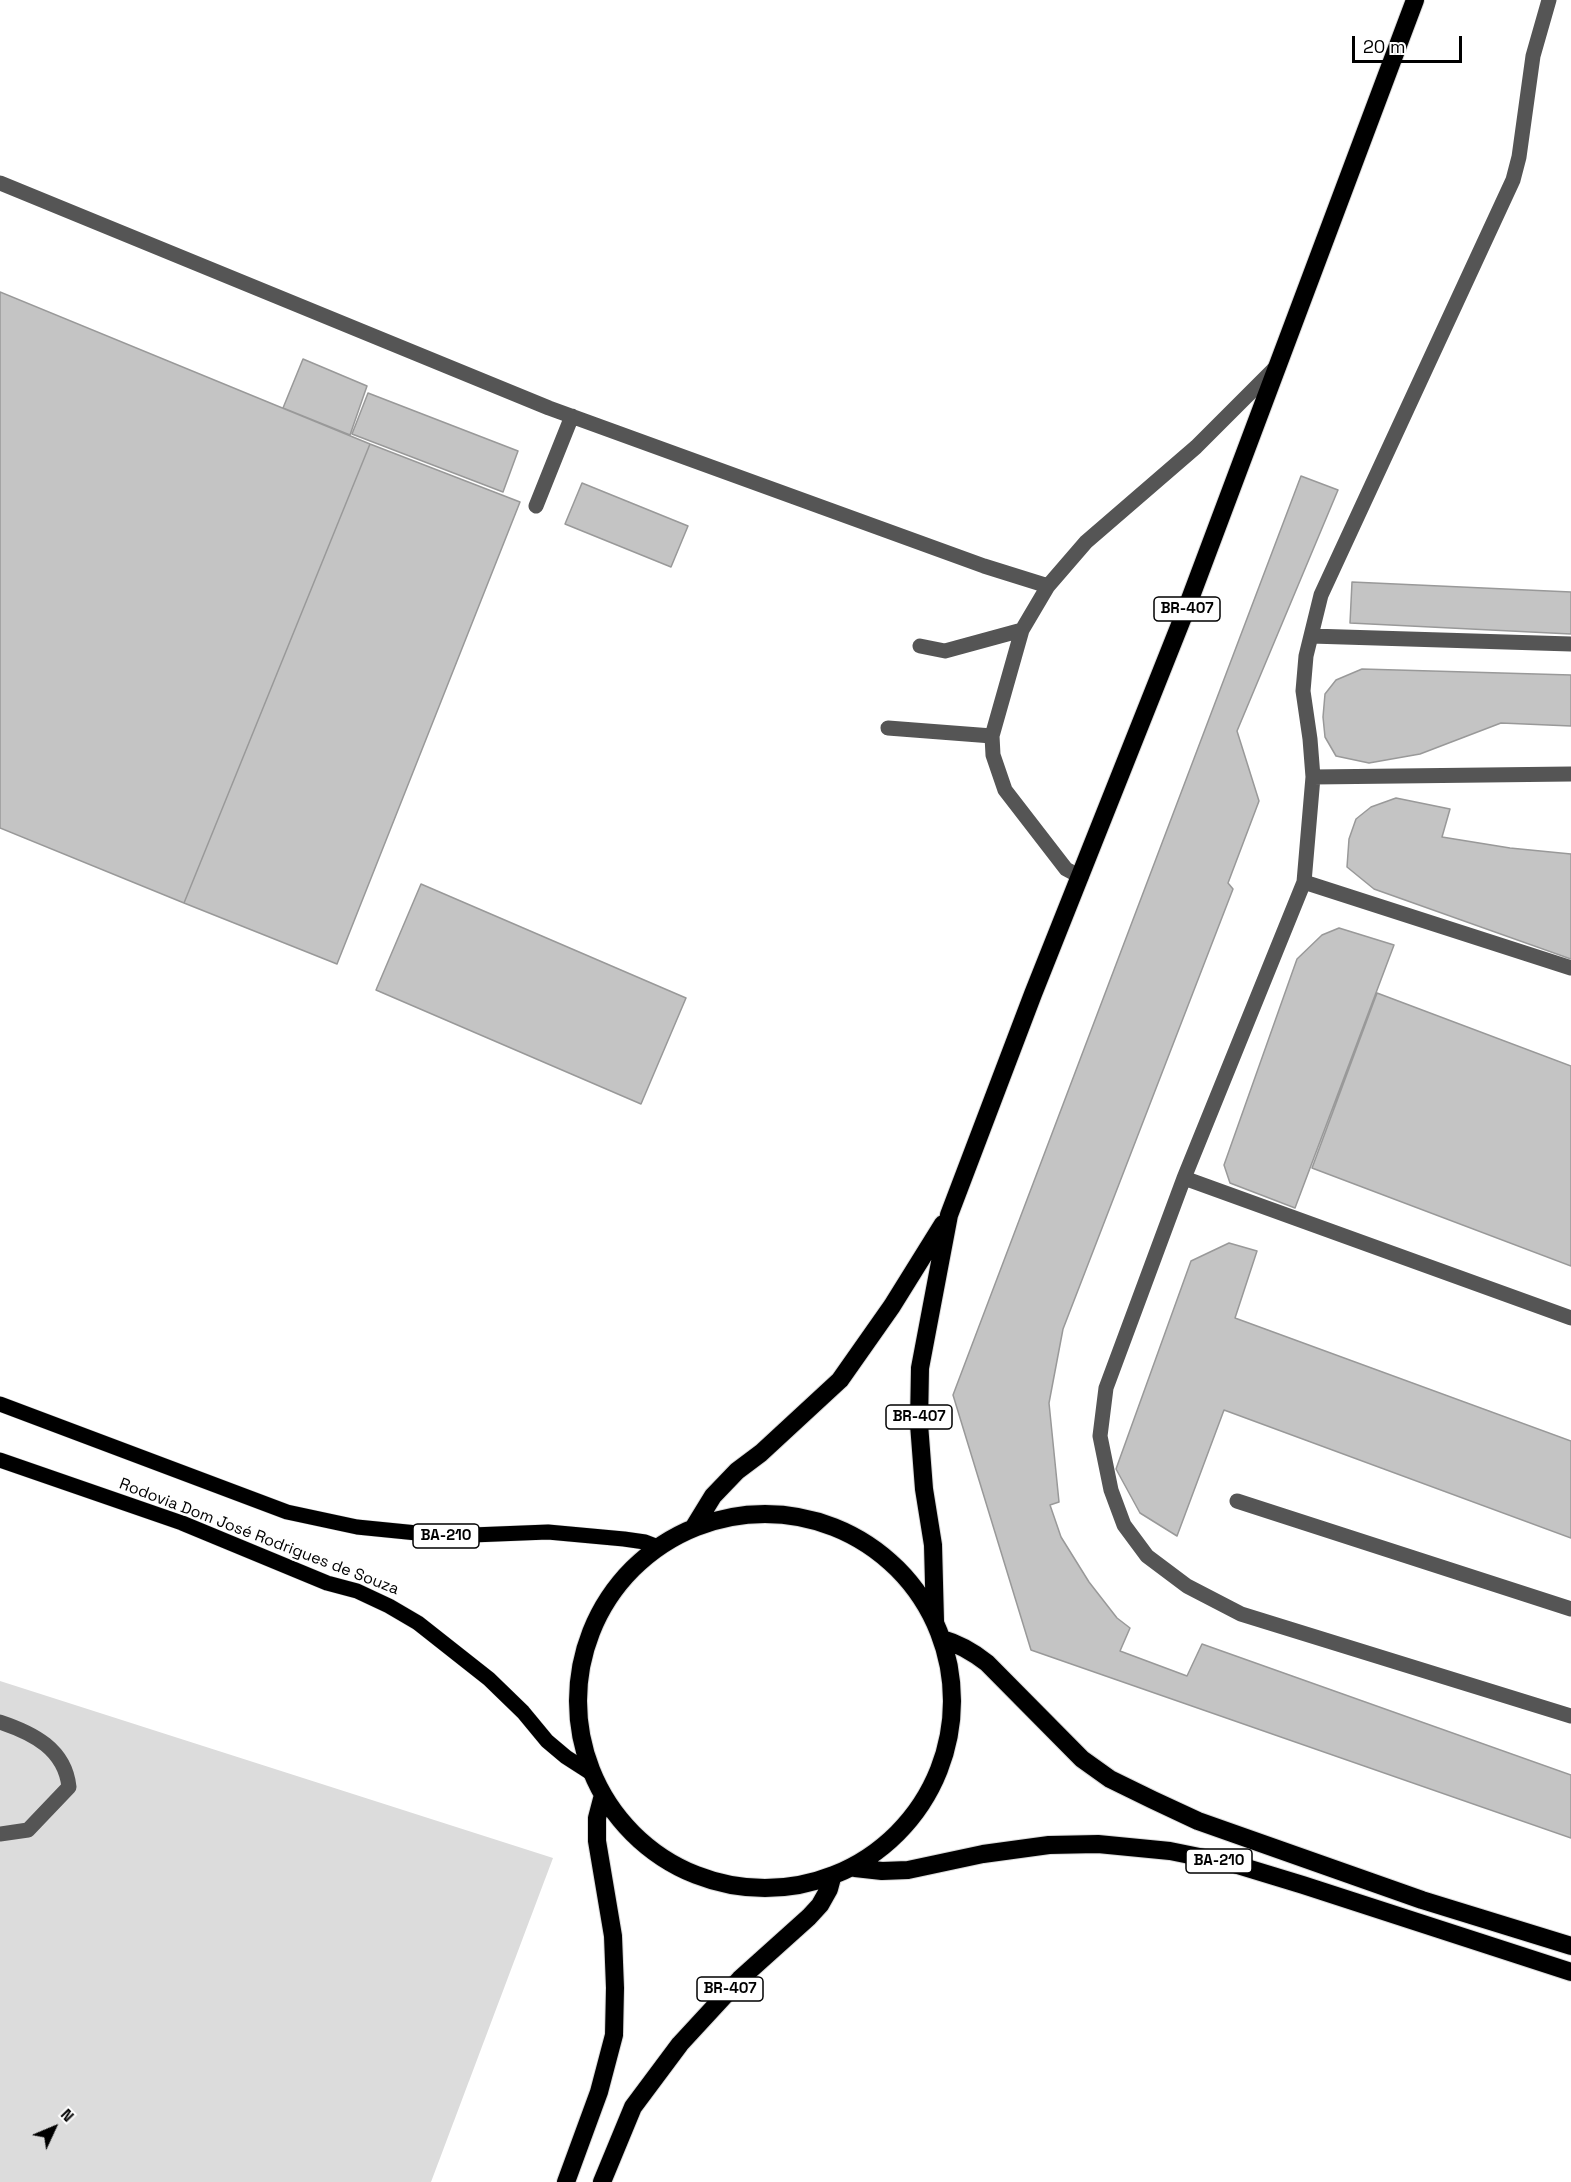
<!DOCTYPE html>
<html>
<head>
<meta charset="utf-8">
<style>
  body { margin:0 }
  #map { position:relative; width:1571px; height:2182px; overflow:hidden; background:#fff; font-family:"Space Grotesk",sans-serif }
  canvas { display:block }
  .north { position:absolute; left:24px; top:2098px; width:60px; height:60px; -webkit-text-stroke:4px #fff; paint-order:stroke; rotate:46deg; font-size:16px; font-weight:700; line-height:24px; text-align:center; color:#000 }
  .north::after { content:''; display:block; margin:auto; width:21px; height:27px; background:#000; clip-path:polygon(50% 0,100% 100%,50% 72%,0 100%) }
  .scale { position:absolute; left:1352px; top:36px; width:110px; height:27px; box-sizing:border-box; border:3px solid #000; border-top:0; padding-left:8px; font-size:18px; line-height:21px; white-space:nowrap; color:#000; -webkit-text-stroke:4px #fff; paint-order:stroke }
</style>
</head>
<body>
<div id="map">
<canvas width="1571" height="2182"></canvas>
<div class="north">N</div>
<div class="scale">20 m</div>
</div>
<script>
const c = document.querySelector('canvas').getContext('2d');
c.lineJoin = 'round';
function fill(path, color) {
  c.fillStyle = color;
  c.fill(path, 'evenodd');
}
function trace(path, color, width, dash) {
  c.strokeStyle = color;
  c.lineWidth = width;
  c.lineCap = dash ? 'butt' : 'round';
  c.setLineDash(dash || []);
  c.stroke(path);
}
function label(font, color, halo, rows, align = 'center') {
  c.font = font + ' "Space Grotesk",sans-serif';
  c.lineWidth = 4.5;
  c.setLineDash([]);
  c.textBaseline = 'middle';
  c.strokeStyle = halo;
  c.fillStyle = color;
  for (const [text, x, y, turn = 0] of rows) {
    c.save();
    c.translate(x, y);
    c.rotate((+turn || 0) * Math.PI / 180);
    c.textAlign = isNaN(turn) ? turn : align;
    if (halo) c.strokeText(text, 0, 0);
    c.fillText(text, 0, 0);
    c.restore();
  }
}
fill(new Path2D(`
  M0 1681 553 1858 431 2182H0Z`), '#dcdcdc');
const building = new Path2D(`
  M0 292 370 444 184 903 0 828Z
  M303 359 367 386 350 435 283 408Z
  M368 393 518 451 503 492 352 434Z
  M370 444 520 502 337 964 184 903Z
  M1301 476 1338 490 1237 731 1259 801 1228 883 1233 889 1063 1329 1049 1403 1059 1502 1050 1505 1061 1537 1089 1582 1117 1618 1130 1628 1120 1651 1187 1676 1202 1644 1571 1775V1838L1031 1650 953 1395Z
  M582 483 688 526 671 567 565 524Z
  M1352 582 1571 592V634L1350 623Z
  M1362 669 1571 675V726L1501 723 1420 754 1369 763 1336 756 1325 737 1323 717 1325 694 1336 680Z
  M1396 798 1450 809 1442 837 1510 848 1571 854V959L1374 889 1347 867 1349 839 1356 819 1371 807Z
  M421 884 686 998 641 1104 376 990Z
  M1339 928 1394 945 1295 1208 1230 1183 1224 1165 1297 959 1322 935Z
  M1377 993 1571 1066V1266L1312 1168Z
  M1229 1243 1257 1251 1235 1318 1571 1441V1538L1224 1410 1177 1536 1140 1513 1116 1469 1191 1261Z`);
fill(building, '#c4c4c4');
trace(building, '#999', 1.5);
const major = new Path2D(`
  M0 1404 287 1512 357 1527 447 1536 548 1532 624 1539 645 1542 658 1547
  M0 1460 182 1523 327 1583 357 1591 389 1606 418 1623 489 1679 523 1712 547 1741 566 1757 594 1775`);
const highway = new Path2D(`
  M578 1701a187 187 0 1 1 374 0a187 187 0 1 1-374 0Z
  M694 1527 713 1496 737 1471 761 1453 840 1380 892 1306 943 1224
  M935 1621 933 1545 924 1489 919 1424 920 1368 949 1215 1033 994 1187 607 1415 0
  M942 1639C960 1644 973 1652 987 1663L1082 1759 1110 1779 1153 1800 1198 1821 1422 1900 1571 1946
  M855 1868 882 1871 908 1870 983 1854 1049 1845 1098 1844 1170 1851 1234 1864 1303 1885 1571 1972
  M566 2182 599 2092 614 2035 615 1988 613 1936 597 1841V1818L603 1795
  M602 2182 633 2107 680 2044 740 1979 809 1917 820 1905 829 1889 832 1878`);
trace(major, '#dbdbdb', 16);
trace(highway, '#dbdbdb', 20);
trace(new Path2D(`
  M1549 0 1533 56 1519 157 1513 180 1321 595 1306 656 1303 691 1310 739 1313 777 1304 882 1184 1178 1106 1388 1100 1436 1111 1490 1124 1525 1147 1556 1187 1586 1241 1614 1571 1716
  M0 183 549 408 984 566 1048 586
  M536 506 572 416
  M1311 636 1571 644
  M920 646 945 651 1022 630
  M888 728 992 736
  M1313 777 1571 774
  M1081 877 1066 869 1005 790 993 755 992 736 1022 630 1048 586 1086 542 1196 447 1276 367
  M1304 882 1571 968
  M1184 1178 1571 1318
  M1237 1501 1571 1609
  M0 1722C33 1733 65 1749 69 1787L28 1830 0 1834`), '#555', 15);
trace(major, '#000', 15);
trace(highway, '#000', 18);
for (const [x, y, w] of [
  [1187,609,66],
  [919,1417,66],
  [446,1536,66],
  [1219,1861,66],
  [730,1989,66]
]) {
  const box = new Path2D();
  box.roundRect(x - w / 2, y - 12, w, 24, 4.5);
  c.fillStyle = '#fff';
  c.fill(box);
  trace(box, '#000', 1.5);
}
label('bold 15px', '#000', null, [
  ["BR-407",1187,609],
  ["BR-407",919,1417],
  ["BA-210",446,1536],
  ["BA-210",1219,1861],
  ["BR-407",730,1989]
]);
label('16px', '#000', '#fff', [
  ["Rodovia Dom José Rodrigues de Souza",259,1537,21]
]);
</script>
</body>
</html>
